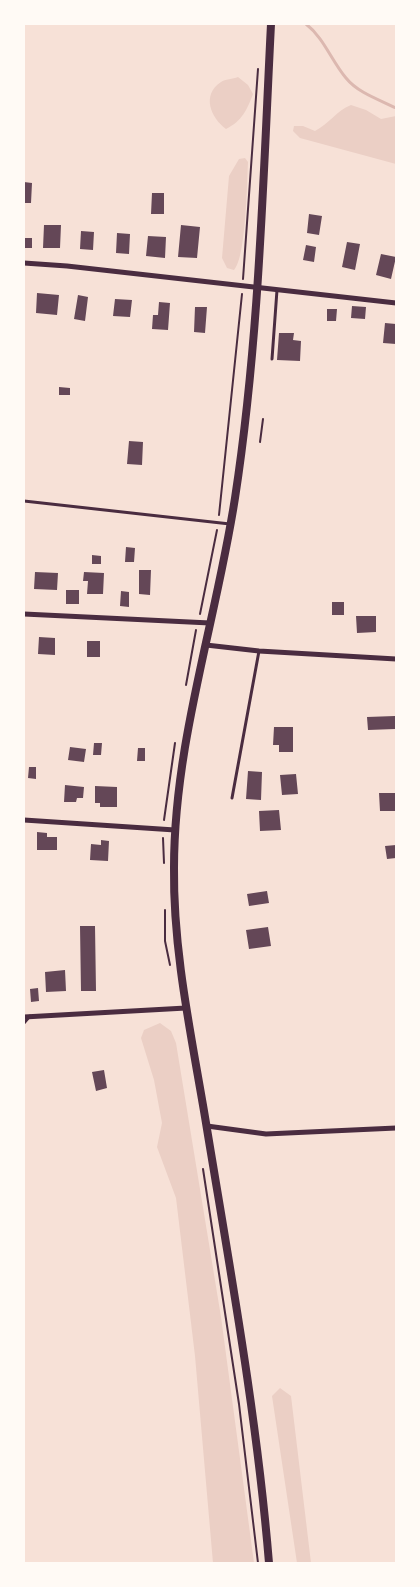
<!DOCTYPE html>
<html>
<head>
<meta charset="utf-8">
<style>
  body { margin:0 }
  #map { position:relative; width:420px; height:1587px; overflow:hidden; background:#f7e1d7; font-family:Lato,sans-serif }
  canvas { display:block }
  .frame { position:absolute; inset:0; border:25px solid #fffaf5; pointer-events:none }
</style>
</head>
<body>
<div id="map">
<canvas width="420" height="1587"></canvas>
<div class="frame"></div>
</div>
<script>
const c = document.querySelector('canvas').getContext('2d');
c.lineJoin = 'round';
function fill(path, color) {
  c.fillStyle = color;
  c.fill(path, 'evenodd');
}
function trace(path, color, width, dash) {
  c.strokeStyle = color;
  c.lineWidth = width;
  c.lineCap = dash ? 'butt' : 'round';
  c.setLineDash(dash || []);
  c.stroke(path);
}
fill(new Path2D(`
  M238 77 248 85 253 94C247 110 242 121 226 129 211 118 201 95 221 82 225 79 233 79 238 77Z
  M351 105 366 110 381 119 396 116V164L300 138 293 131 294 126H303L315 131C329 124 336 111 351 105Z
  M245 158 248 162C247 183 246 258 234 270L227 268 222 258 229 176 239 159Z
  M160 1023 171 1031 176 1043 221 1317 254 1563H213L195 1356 176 1198 157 1147 162 1123 154 1080 141 1038 144 1030Z
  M280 1388 291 1396 311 1563H297L272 1396Z`), '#ebcfc5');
trace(new Path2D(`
  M306 24C324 38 331 60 346 78 358 93 380 100 396 108`), '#dcb8b0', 3);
fill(new Path2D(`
  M24 182 32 183 31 203H24Z
  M152 193H164V214H151Z
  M309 214 322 216 319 235 307 233Z
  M44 225H61L60 248H43Z
  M181 225 200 227 197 258 178 257Z
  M81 231 94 232 93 250 80 249Z
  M117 233 130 234 129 254 116 253Z
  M148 236 166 237 165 258 146 256Z
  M24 238H32V248H24Z
  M347 242 360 244 355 270 342 267Z
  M306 245 316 247 314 262 303 260Z
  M381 254 396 257 391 279 376 275Z
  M37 293 59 295 57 315 36 313Z
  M78 295 88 297 85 321 74 319Z
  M115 299 132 300 130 317 113 316Z
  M159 302 170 303 168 330 152 329 153 315H158Z
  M352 306 366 307 365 319 351 318Z
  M195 307H207L205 333 194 332Z
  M327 309H337L336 321H327Z
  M385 323 396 324V344L383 343Z
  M279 333H294L293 340 301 341 300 361 277 360Z
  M59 387 70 388V395H59Z
  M129 441 143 442 142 465 127 464Z
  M126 547 135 548 134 562H125Z
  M92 555 101 556V564H92Z
  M139 570H151L150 595 139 594Z
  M35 572 58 573 57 590 34 589Z
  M84 572 104 573 103 594H87L88 581H83Z
  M66 590H79V604H66Z
  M121 591 129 592V607L120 606Z
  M332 602H344V615H332Z
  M356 616H376V632L357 633Z
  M39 637 55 638V655L38 654Z
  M87 641H100V657H87Z
  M395 716V729L368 730 367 717Z
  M274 727H293V752H279V745H273Z
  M94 743H102L101 755H93Z
  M70 747 86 749 84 762 68 760Z
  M138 748H145V761H137Z
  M29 767H36V779L28 778Z
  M248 771 262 772 261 800 246 799Z
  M296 774 298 794 282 795 280 775Z
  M65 785 84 787 83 798H77L76 802H64Z
  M95 786 117 787V807H100V803H95Z
  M379 793H395L396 811H380Z
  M279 810 281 830 260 831 259 811Z
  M37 832 47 833V837H57V850H37Z
  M101 840 109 841 108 861 90 860 91 844 101 845Z
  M396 845V858L387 859 385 846Z
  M267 891 269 903 249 906 247 894Z
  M80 926H95L96 991H81Z
  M268 927 271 946 249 949 246 930Z
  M65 970 66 991 46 992 45 972Z
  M38 988 39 1001 31 1002 30 989Z
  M104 1070 107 1088 96 1091 92 1072Z`), '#644757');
trace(new Path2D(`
  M243 279 258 69
  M260 442 263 419
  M219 515 242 294
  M200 614 217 530
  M186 685 196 630
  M164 820 175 743
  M163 838 164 863
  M165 910V941L170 965
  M203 1169 239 1404 258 1563`), '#4a2c40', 2);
trace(new Path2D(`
  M272 359 277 290
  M24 501 230 524
  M232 798 259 651
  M24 1023 30 1016`), '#4a2c40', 3);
trace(new Path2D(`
  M24 263 67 266 396 303
  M24 614 210 623
  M206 645 259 651 396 659
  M24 820 175 830
  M24 1017 186 1008
  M207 1126 266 1134 396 1128`), '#4a2c40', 5);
trace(new Path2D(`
  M269 1563C257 1416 230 1269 206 1123 192 1038 173 953 174 868 174 742 216 622 235 498 259 342 263 182 271 24`), '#4a2c40', 8);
</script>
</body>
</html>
